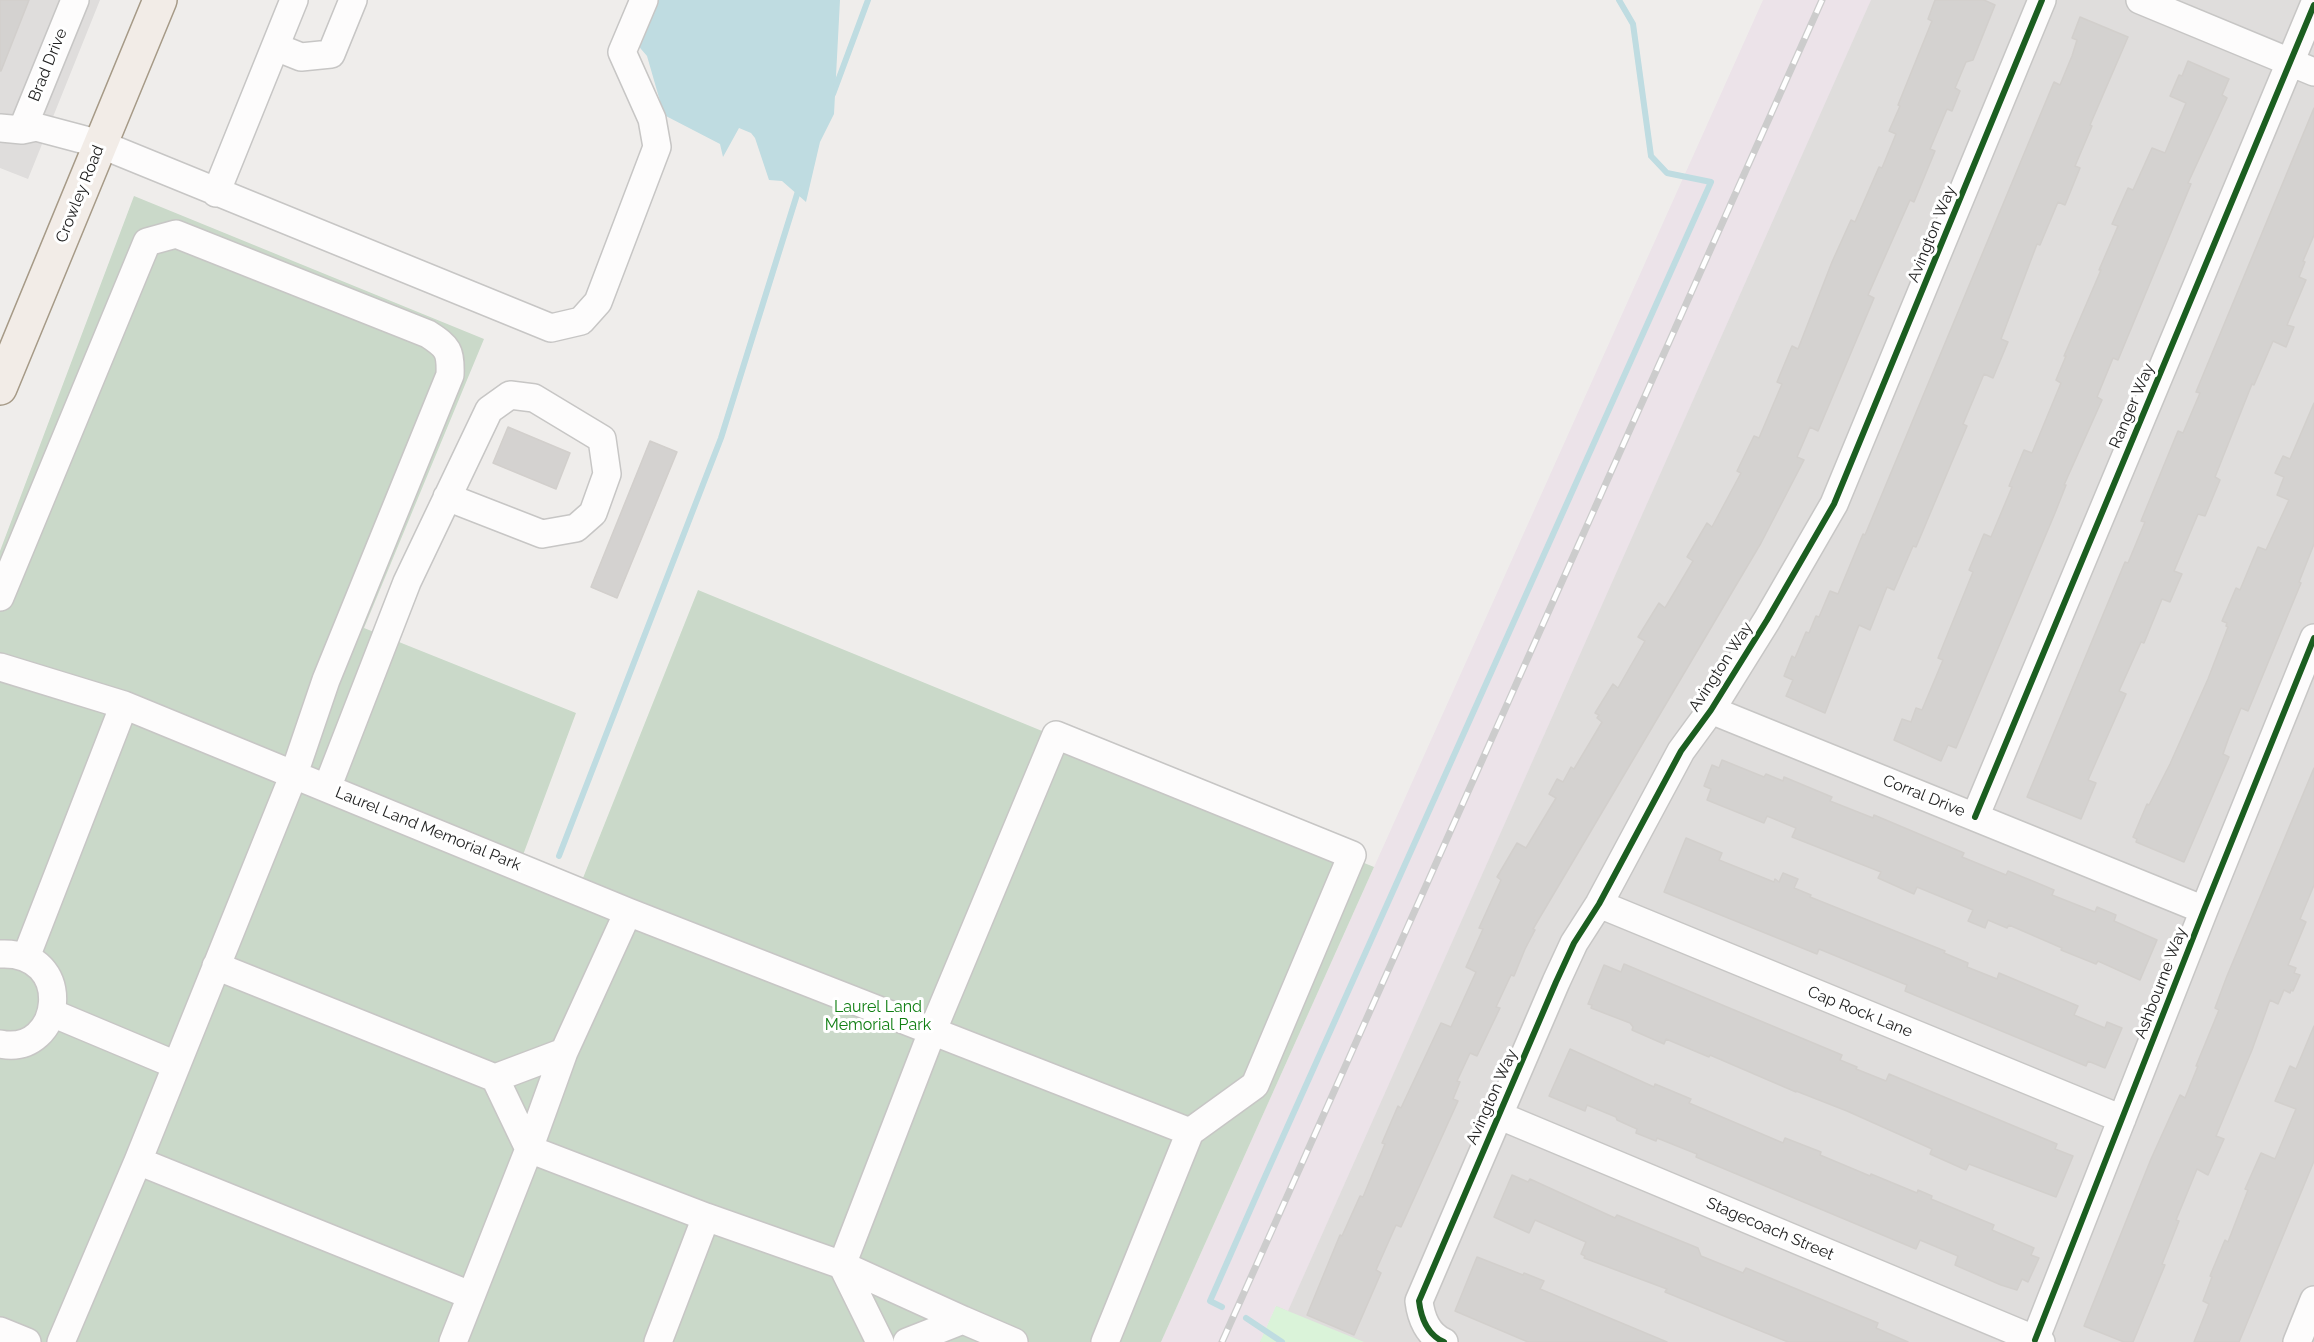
<!DOCTYPE html>
<html>
<head>
<meta charset="utf-8">
<style>
  body { margin:0 }
  canvas { display:block; background:#efedeb }
</style>
</head>
<body>
<canvas width="2314" height="1342"></canvas>
<script>
const c = document.querySelector('canvas').getContext('2d');
c.lineJoin = 'round';
function fill(path, color) {
  c.fillStyle = color;
  c.fill(path, 'evenodd');
}
function trace(path, color, width, dash) {
  c.strokeStyle = color;
  c.lineWidth = width;
  c.lineCap = dash ? 'butt' : 'round';
  c.setLineDash(dash || []);
  c.stroke(path);
}
function label(font, color, halo, rows, align = 'center') {
  c.font = font + ' Raleway,sans-serif';
  c.lineWidth = 6;
  c.setLineDash([]);
  c.textBaseline = 'middle';
  c.strokeStyle = halo;
  c.fillStyle = color;
  for (const [text, x, y, turn = 0] of rows) {
    c.save();
    c.translate(x, y);
    c.rotate((+turn || 0) * Math.PI / 180);
    c.textAlign = isNaN(turn) ? turn : align;
    if (halo) c.strokeText(text, 0, 0);
    c.fillText(text, 0, 0);
    c.restore();
  }
}
fill(new Path2D(`
  M0 0H100L28 179 0 168Z
  M1866 0H2314V1342H1260Z`), '#dfdddc');
fill(new Path2D(`
  M1763 0H1871L1288 1311 1276 1306 1260 1342H1161Z`), '#ece3e9');
fill(new Path2D(`
  M134 196 484 339 364 628 576 713 523 855 583 878 698 590 1374 867 1161 1342H0V551Z`), '#cad9c9');
fill(new Path2D(`
  M1276 1306 1288 1311 1364 1342H1260Z`), '#daf3d9');
fill(new Path2D(`
  M646 0H840L834 114 820 142 806 202 782 181 769 180 755 138 751 133 739 128 723 157 720 144 664 115 647 56 635 42Z`), '#bfdce1');
trace(new Path2D(`
  M833 94 868 0
  M559 856 721 438 799 188
  M1222 1307 1210 1301 1259 1190 1711 182 1667 173 1651 156 1633 24 1619 0
  M1246 1318 1282 1342`), '#bfdce1', 6);
const building = new Path2D(`
  M0 0H29L1 71H0Z
  M1935 0H1984L1995 5 1973 60 1966 62 1955 88 1960 91 1952 111 1947 109 1930 149 1935 151 1914 202 1910 200 1868 295 1874 298 1818 431 1810 427 1797 457 1804 460 1761 543 1533 929 1535 930 1525 949 1514 976 1511 975 1496 1007 1500 1008 1477 1056 1470 1053 1457 1081 1460 1082 1453 1099 1458 1101 1401 1227 1396 1225 1376 1270 1381 1273 1354 1335 1307 1315 1340 1235 1342 1236 1360 1196 1363 1197 1385 1144 1382 1143 1398 1106 1401 1108 1441 1023 1451 1027 1476 972 1466 967 1483 929 1479 928 1501 880 1497 877 1517 843 1526 848 1556 798 1549 794 1557 779 1563 782 1571 767 1574 769 1602 722 1597 718 1599 715 1595 713 1613 684 1618 688 1645 641 1638 637 1659 603 1665 608 1693 561 1687 557 1707 523 1712 527 1741 473 1737 471 1754 436 1759 438 1782 384 1777 382 1792 346 1798 349 1832 262 1851 220 1855 222 1879 167 1882 168 1896 134 1889 131 1900 106 1898 105 1932 21 1928 19Z
  M2080 17 2128 37 2090 125 2092 126 2075 166 2080 168 2065 205 2058 202 2040 245 2037 244 2001 339 2008 342 1993 378 1984 374 1963 424 1967 426 1916 547 1913 546 1894 590 1887 587 1870 630 1859 625 1825 713 1786 696 1793 680 1784 676 1792 656 1795 658 1806 632 1809 633 1816 616 1819 617 1830 591 1838 594 1863 534 1865 535 2054 82 2060 85 2072 56 2077 40 2072 38Z
  M2188 61 2229 79 2222 95 2227 98 2188 183 2191 184 2118 360 2113 358 2097 397 2102 400 2064 485H2066L2055 513 1956 748 1948 745 1941 761 1894 740 1902 719 1911 722 1916 708 1922 710 1943 660 1938 658 1973 572 1969 570 1984 534 1991 537 2012 487 2009 486 2024 450 2032 453 2061 383 2056 380 2066 356H2064L2101 270H2099L2118 226 2112 224 2128 188 2133 190 2152 148 2165 153 2186 103 2170 96 2179 75 2182 76Z
  M2314 108V235L2303 261 2305 262 2299 277 2306 280 2287 325 2294 327 2286 347 2273 341 2254 385 2252 384 2215 477 2220 480 2205 516 2198 514 2174 571 2182 574 2170 602 2162 599 2144 643 2141 642 2119 691 2126 694 2088 780 2096 783 2081 819 2027 797 2125 562 2128 563 2145 522 2141 521 2178 431 2183 433 2200 393 2196 392Z
  M2314 403V544L2299 582 2301 583 2248 711 2241 708 2229 737 2223 754 2229 757 2184 862 2136 842 2137 839 2133 837 2147 804 2149 805 2170 764 2208 679 2228 627 2226 626 2227 623 2222 621 2236 588 2240 590 2258 547 2266 550 2289 500 2277 495 2284 477 2275 473 2283 456 2290 459Z
  M508 427 570 453 556 489 493 463Z
  M650 441 677 452 617 598 591 587Z
  M1722 760 1764 777 1766 774 1783 781 1784 777 1832 797 1830 801 1873 818 1874 815 1964 853 1962 857 2006 875 2008 871 2035 882 2054 890 2052 895 2095 912 2097 907 2116 915 2114 921 2157 940 2140 980 2098 961 2096 964 2061 950 2062 948 2009 925 2007 928 1988 920 1985 928 1968 921 1973 910 1917 887 1914 894 1878 878 1881 872 1792 837 1796 828 1767 816 1764 823 1707 800 1711 789 1704 786 1712 765 1719 768Z
  M2314 768V885L2300 919 2306 922 2288 965 2296 968 2294 973 2300 975 2293 991 2291 990 2290 993 2284 990 2278 1004 2270 1000 2252 1050 2216 1136 2224 1139 2208 1175 2197 1169 2176 1220 2179 1221 2162 1264 2165 1265 2133 1342H2124L2084 1326 2151 1159 2180 1095 2185 1098 2198 1066H2196L2219 1010 2215 1008 2227 976Z
  M1686 838 1722 853 1719 860 1774 882 1775 879 1779 882 1783 873 1798 879 1794 888 1811 895 1810 897 1945 951 1944 953 1968 963 1967 967 1997 979 1999 973 2078 1006 2074 1015 2105 1028 2107 1022 2122 1028 2105 1068 2088 1061 2086 1066 1905 991 1907 985 1819 949 1817 954 1664 892Z
  M1624 964 1842 1055 1840 1060 1857 1067 1856 1069 1886 1081 1889 1074 2057 1144 2055 1149 2073 1156 2056 1197 1969 1164 1966 1170 1930 1154 1932 1149 1847 1111 1796 1091V1092L1710 1055 1709 1057 1666 1039 1664 1044 1632 1030 1633 1027 1630 1023 1591 1008 1592 1005 1588 1004 1604 965 1621 972Z
  M2314 1026V1161L2239 1342H2194L2209 1304 2203 1301 2212 1277 2210 1276 2225 1240 2228 1242 2248 1190 2245 1189 2261 1153 2275 1159 2296 1109 2275 1101 2290 1066 2296 1069Z
  M1570 1049 1654 1087 1655 1084 1691 1099 1689 1103 1783 1143 1785 1138 1821 1152 1820 1155 1870 1176 1871 1174 1917 1193 1918 1190 1932 1196 1931 1199 1994 1225 1992 1230 2034 1248 2031 1255 2039 1258 2028 1282 2022 1279 2017 1290 2001 1285 1955 1265 1958 1256 1920 1240 1916 1249 1696 1157 1697 1154 1657 1138 1656 1141 1636 1133 1637 1129 1617 1120 1616 1117 1587 1105 1585 1111 1549 1096Z
  M1512 1175 1528 1182 1530 1179 1615 1218 1617 1215 1698 1248 1701 1256 1743 1273 1746 1268 1878 1323 1876 1328 1908 1342H1788L1665 1292 1667 1289 1584 1258 1585 1256 1581 1254 1586 1242 1535 1220 1529 1233 1494 1217Z
  M1477 1257 1523 1275 1524 1273 1544 1281 1540 1289 1667 1342H1528L1455 1311Z`);
fill(building, '#d4d2d0');
trace(building, '#d2cfcc', 1.5);
const minor = new Path2D(`
  M2140 0 2314 72
  M276 47 301 57 331 54 353 0
  M0 128 22 130 36 127 100 144 551 328 581 321 598 302 657 147 652 119 622 52 644 0
  M22 130 75 0
  M216 193 294 0
  M0 597 147 242 176 234 428 334C448 347 451 351 450 375L326 680 294 774 138 1161 61 1342
  M0 667 124 705 628 912 1190 1132
  M1711 710 2204 910
  M327 788 407 582 489 410 510 395 534 398 602 439 607 474 593 513 576 528 542 534 447 497
  M1975 817 2314 5
  M1599 904 2122 1119
  M0 954C76 950 64 1057 0 1044
  M26 957 124 705
  M216 966 495 1078 564 1052 628 912
  M52 1013 176 1065
  M495 1078 529 1149 706 1217 842 1265 963 1320
  M1498 1115 2041 1342
  M138 1161 470 1295
  M0 1331 27 1342
  M2035 1340 2204 910 2314 638
  M453 1342 529 1149 564 1052
  M658 1342 706 1217
  M880 1342 842 1265 932 1032 1056 735 1352 855 1255 1085 1190 1132 1105 1342
  M907 1342 963 1320 1014 1342
  M1444 1342C1428 1335 1421 1318 1419 1301L1556 982 1574 943 1599 904 1681 751 1711 710 1767 620 1834 504 2042 0
  M2297 1342 2314 1300`);
const major = new Path2D(`
  M0 388 160 0`);
trace(minor, '#c7c6c5', 30);
trace(major, '#a69a87', 36);
trace(minor, '#fdfcfc', 27);
trace(major, '#f2ece7', 33);
const rail = new Path2D(`
  M1222 1342 1822 0`);
trace(rail, '#ccc', 7);
trace(rail, '#fff', 4.5, [14]);
trace(new Path2D(`
  M1975 817 2314 5
  M2035 1340 2204 910 2314 638
  M1444 1342C1428 1335 1421 1318 1419 1301L1556 982 1574 943 1599 904 1681 751 1711 710 1767 620 1834 504 2042 0`), '#1b5e20', 6);
label('16px', '#222', '#fff', [
  ["Brad Drive",48,65,-68],
  ["Crowley Road",80,194,-68],
  ["Avington Way",1932,234,-68],
  ["Ranger Way",2132,406,-67],
  ["Avington Way",1721,667,-57],
  ["Corral Drive",1924,796,22],
  ["Laurel Land Memorial Park",428,829,22],
  ["Ashbourne Way",2161,983,-69],
  ["Cap Rock Lane",1860,1012,22],
  ["Avington Way",1492,1097,-66],
  ["Stagecoach Street",1770,1229,23]
]);
label('16px', '#107f13', '#fff', [
  ["Laurel Land",878,1007],
  ["Memorial Park",878,1025]
]);
</script>
</body>
</html>
